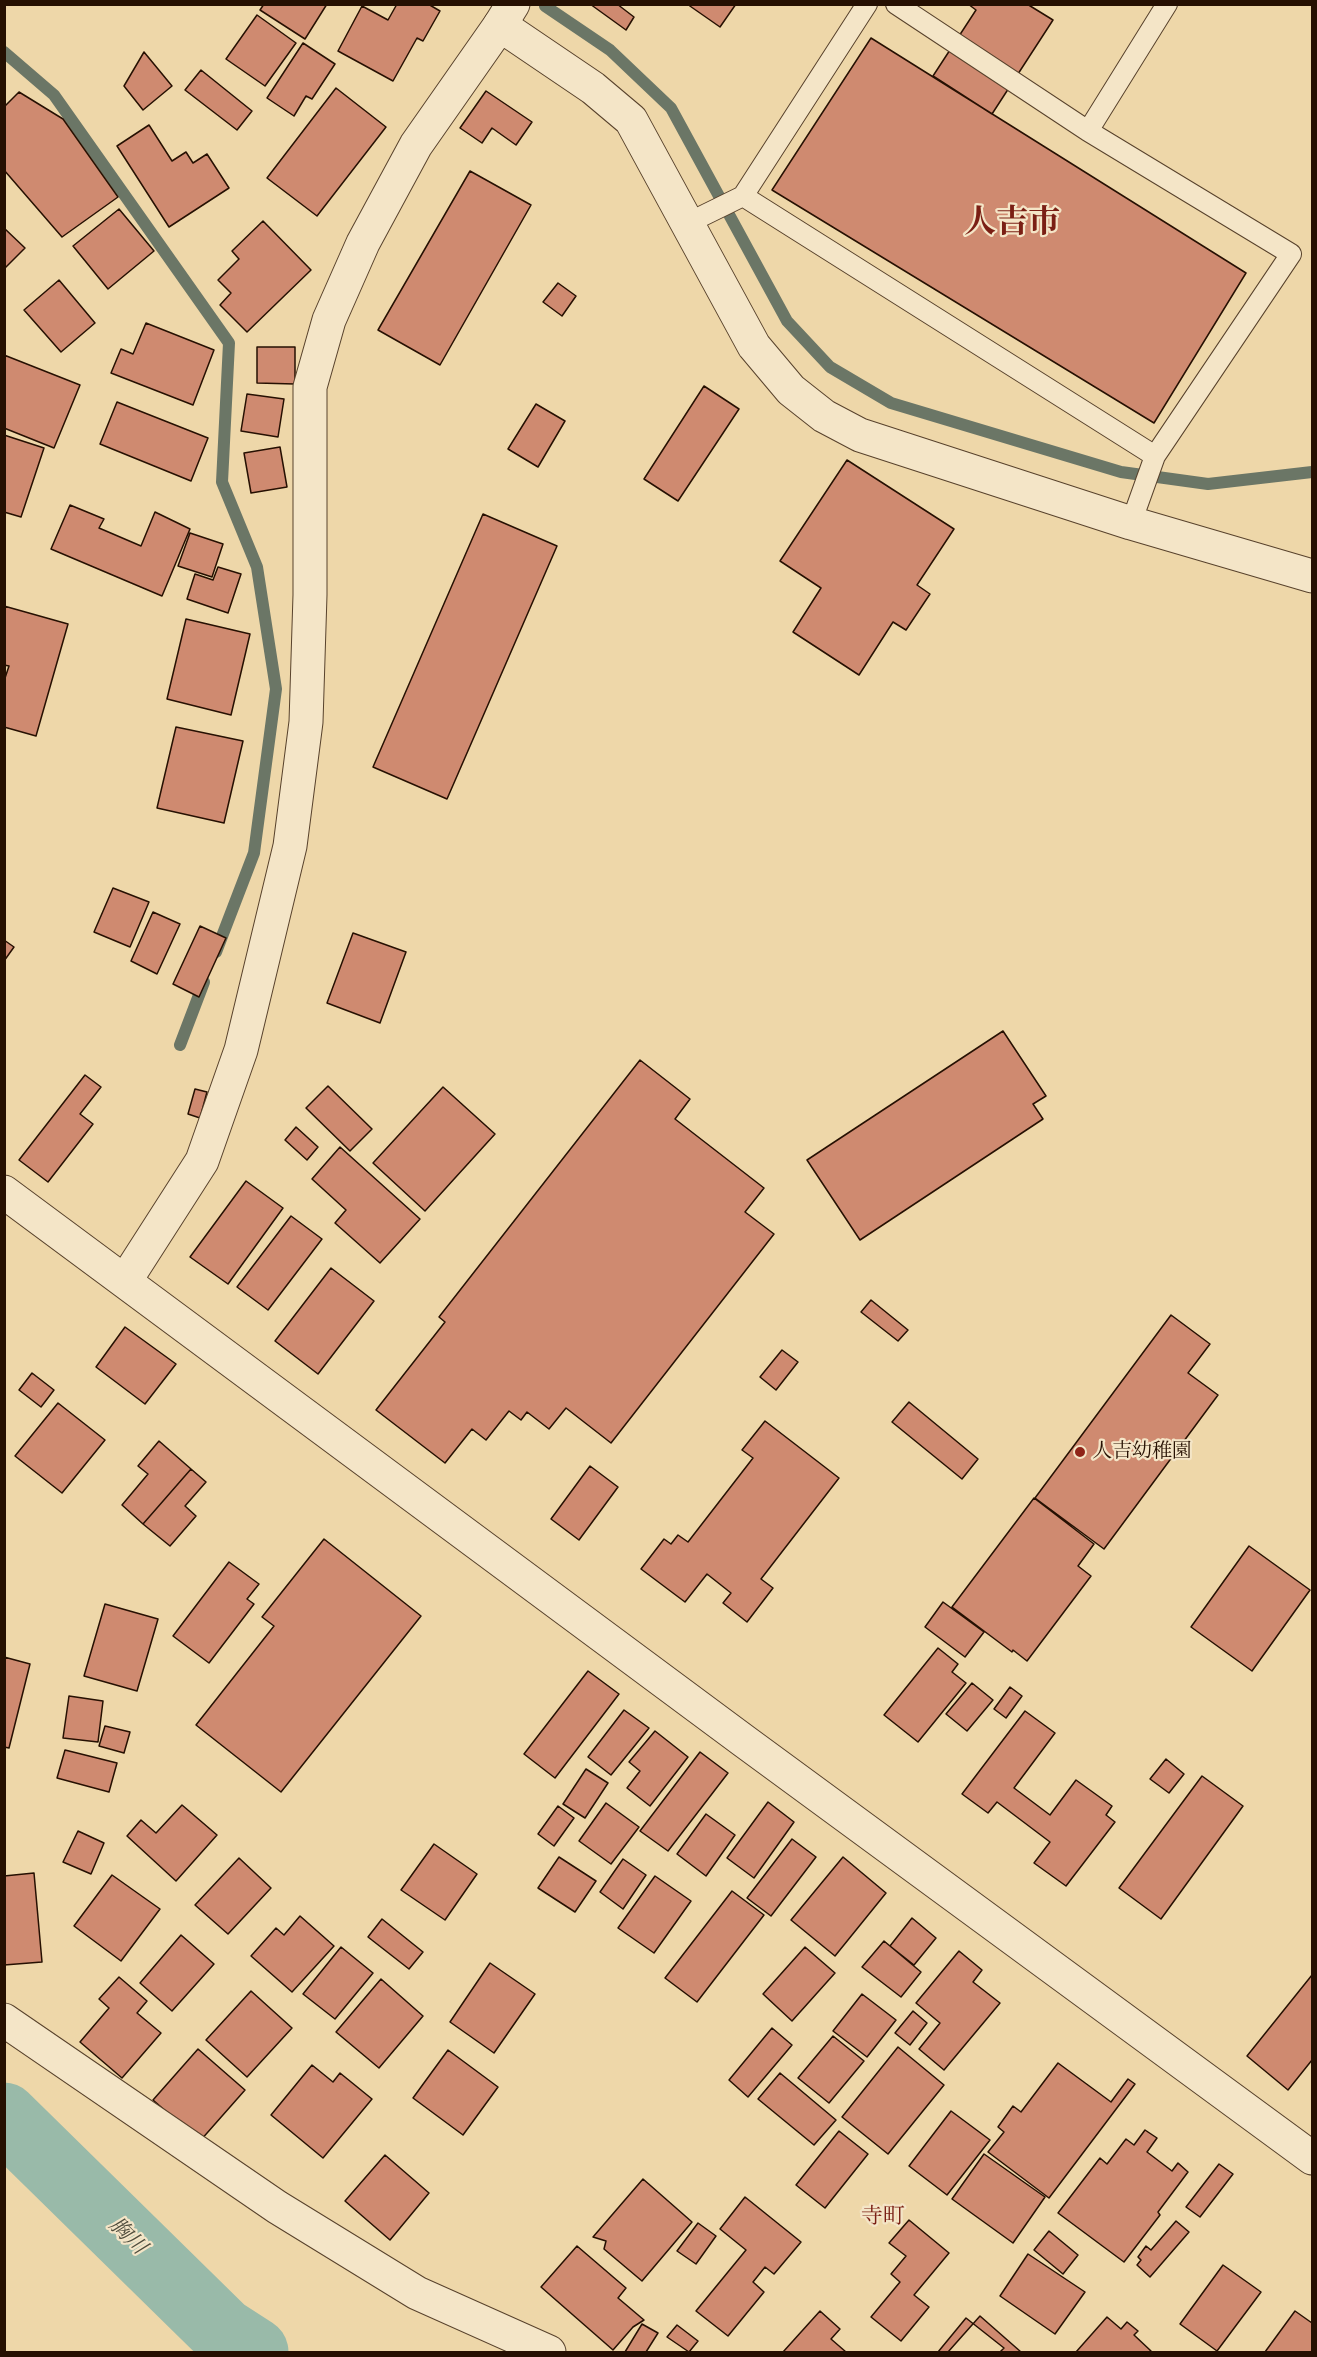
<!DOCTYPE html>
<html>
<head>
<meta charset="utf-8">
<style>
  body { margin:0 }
  #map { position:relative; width:1317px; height:2357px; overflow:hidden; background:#eed7a9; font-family:"Libre Bodoni",serif }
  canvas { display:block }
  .frame { position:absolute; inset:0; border:6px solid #261002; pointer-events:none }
</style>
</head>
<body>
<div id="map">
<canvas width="1317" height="2357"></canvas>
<div class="frame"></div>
</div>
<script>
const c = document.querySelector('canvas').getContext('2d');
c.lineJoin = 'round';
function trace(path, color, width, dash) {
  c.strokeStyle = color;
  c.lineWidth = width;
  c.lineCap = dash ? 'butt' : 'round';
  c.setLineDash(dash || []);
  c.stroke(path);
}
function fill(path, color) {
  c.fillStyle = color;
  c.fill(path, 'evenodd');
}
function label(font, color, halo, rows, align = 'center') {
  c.font = font + ' "Libre Bodoni","Noto Serif JP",serif';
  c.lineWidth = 4.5;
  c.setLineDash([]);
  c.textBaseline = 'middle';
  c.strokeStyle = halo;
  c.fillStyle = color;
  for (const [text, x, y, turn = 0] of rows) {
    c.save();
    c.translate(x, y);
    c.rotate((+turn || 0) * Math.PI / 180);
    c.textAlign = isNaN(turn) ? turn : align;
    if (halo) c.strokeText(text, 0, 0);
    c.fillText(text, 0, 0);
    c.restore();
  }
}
trace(new Path2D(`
  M545 6 610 50 671 108 787 321 830 367 891 403 1121 472 1208 484 1312 472
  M4 52 54 95 229 343 222 482 257 567 276 689 254 853 216 952
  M180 1045 204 982`), '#6b7666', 12);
trace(new Path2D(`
  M4 2117 223 2332 254 2352`), '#99baa9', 69);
const building = new Path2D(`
  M264 4H327L305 39 260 10Z
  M397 4H428L440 11 423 41 417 38 393 81 338 51 362 6 388 20Z
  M590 4H617L634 17 626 30Z
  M687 4H736L720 27Z
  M968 4H1027L1053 20 992 114 933 76 976 10Z
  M257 15 296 43 265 86 226 59Z
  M871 38 1246 273 1154 423 772 190Z
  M303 43 335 64 312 99 306 96 294 116 267 98Z
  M144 52 172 86 143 110 124 86Z
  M201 70 252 111 237 130 185 90Z
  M336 88 386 127 317 216 267 178Z
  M486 91 532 122 516 145 492 128 482 143 460 128Z
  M19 92 63 119 118 197 62 237 4 170V107Z
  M149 125 172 161 186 152 193 163 207 154 229 188 169 227 117 146Z
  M470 171 531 205 440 365 378 330Z
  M119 209 154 251 108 289 73 246Z
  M263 221 311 270 247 332 220 305 231 293 218 280 239 259 232 251Z
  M4 228 25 248 4 269Z
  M59 280 95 323 61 352 24 310Z
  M558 283 576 296 562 316 543 302Z
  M146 323 214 350 193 405 111 373 121 349 133 354Z
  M257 347H295V384L257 383Z
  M4 355 80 385 54 448 4 428Z
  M704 386 739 409 678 501 644 479Z
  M247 394 284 399 278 437 241 431Z
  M117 402 208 438 191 481 100 444Z
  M536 404 565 421 538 467 508 449Z
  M4 435 44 448 21 517 4 512Z
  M280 447 287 487 251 493 244 453Z
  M847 460 954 529 917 585 930 594 906 630 893 622 859 675 793 632 821 588 780 561Z
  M70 505 104 519 99 528 141 546 155 512 190 529 162 596 51 549Z
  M483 514 557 546 447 799 373 767Z
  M190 533 223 544 212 577 178 566Z
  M218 567 241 574 228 613 187 599 195 574 213 580Z
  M4 606 68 624 36 736 4 727V681L9 666 4 665Z
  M186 619 250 634 231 715 167 699Z
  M176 727 243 741 224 823 157 808Z
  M113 888 149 902 130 947 94 932Z
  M153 912 180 924 157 974 131 961Z
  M200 926 226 938 199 997 173 984Z
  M353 933 406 952 380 1023 327 1003Z
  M4 940 14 947 4 961Z
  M1003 1031 1046 1096 1033 1104 1043 1119 860 1240 807 1160Z
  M640 1060 690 1099 675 1119 764 1188 745 1212 774 1234 611 1443 566 1408 549 1429 527 1412 521 1420 509 1411 486 1440 472 1429 445 1463 376 1410 445 1322 439 1317Z
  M85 1075 101 1087 80 1114 93 1124 48 1182 19 1160Z
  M328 1086 372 1129 350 1151 306 1108Z
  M443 1087 495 1134 425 1211 373 1163Z
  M195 1089 207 1092 200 1118 188 1114Z
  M296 1127 318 1147 307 1160 285 1140Z
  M340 1147 420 1219 380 1263 335 1223 346 1210 312 1179Z
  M246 1181 283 1208 228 1284 190 1257Z
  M291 1216 322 1239 268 1310 237 1287Z
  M331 1268 374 1301 318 1374 275 1341Z
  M871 1300 908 1330 898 1341 861 1312Z
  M1171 1315 1210 1344 1188 1373 1218 1395 1104 1549 1035 1498Z
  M125 1327 176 1364 145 1404 96 1367Z
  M782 1350 798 1362 776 1390 760 1377Z
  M32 1373 54 1390 41 1407 19 1390Z
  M909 1402 978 1459 962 1479 892 1422Z
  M58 1403 105 1440 62 1493 15 1456Z
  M765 1421 839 1478 761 1579 773 1588 747 1622 723 1603 731 1593 707 1574 685 1602 641 1569 664 1539 671 1544 678 1535 688 1542 753 1458 742 1450Z
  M159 1441 191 1469 143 1524 122 1505 148 1474 138 1466Z
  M590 1466 618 1487 579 1540 551 1519Z
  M191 1469 206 1482 185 1506 196 1516 170 1546 143 1524Z
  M1034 1498 1094 1544 1078 1566 1091 1576 1027 1661 1013 1650 1012 1652 952 1607Z
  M324 1539 421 1616 281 1792 196 1725 274 1626 262 1617Z
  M1249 1546 1310 1590 1252 1671 1191 1627Z
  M229 1562 259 1584 247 1599 254 1604 209 1663 173 1636Z
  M943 1602 984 1632 965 1657 925 1627Z
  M105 1604 158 1619 137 1691 84 1676Z
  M938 1648 958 1664 952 1672 966 1683 918 1742 884 1715Z
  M4 1657 30 1664 9 1748 4 1747Z
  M588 1671 619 1694 555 1778 524 1754Z
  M972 1683 993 1700 967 1731 946 1714Z
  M1010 1687 1022 1696 1006 1718 994 1709Z
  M69 1696 103 1701 98 1742 63 1738Z
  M624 1710 649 1728 611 1775 588 1757Z
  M1025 1711 1055 1733 1014 1788 1050 1815 1076 1780 1112 1806 1106 1815 1115 1822 1066 1886 1034 1863 1050 1842 997 1802 988 1813 962 1794Z
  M105 1726 130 1732 124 1753 99 1746Z
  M655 1731 688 1757 650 1806 627 1788 640 1771 629 1762Z
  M65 1750 117 1763 109 1792 57 1778Z
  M700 1752 728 1773 668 1851 640 1831Z
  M1166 1759 1184 1774 1169 1793 1150 1779Z
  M586 1769 608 1783 585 1818 563 1804Z
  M1202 1776 1243 1806 1161 1919 1119 1888Z
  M768 1802 794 1822 754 1878 727 1858Z
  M606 1803 639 1827 611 1864 579 1841Z
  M182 1805 217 1835 176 1881 127 1836 141 1820 156 1833Z
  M558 1806 574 1818 554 1846 538 1834Z
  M706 1814 735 1835 706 1876 677 1854Z
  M78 1831 104 1843 91 1874 63 1862Z
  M792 1839 816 1857 771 1916 747 1898Z
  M434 1844 477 1874 445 1920 401 1890Z
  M559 1857 596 1881 575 1912 538 1888Z
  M843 1857 886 1893 835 1956 791 1920Z
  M239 1858 271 1888 228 1934 195 1905Z
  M623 1859 646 1875 623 1909 600 1892Z
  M34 1873 42 1962 4 1965V1876Z
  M112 1875 160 1909 121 1961 74 1926Z
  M655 1876 691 1901 654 1953 618 1928Z
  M732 1891 764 1915 697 2002 665 1978Z
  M300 1916 334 1946 292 1992 251 1956 276 1928 284 1935Z
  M912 1918 936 1938 914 1965 890 1946Z
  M382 1919 423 1952 409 1969 368 1937Z
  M181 1935 214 1964 172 2011 140 1983Z
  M884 1941 921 1972 901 1997 862 1967Z
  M341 1947 373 1973 335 2019 303 1994Z
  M805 1947 835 1973 792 2021 763 1994Z
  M959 1951 982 1970 973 1982 1000 2003 944 2070 919 2049 940 2023 916 2003Z
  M490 1963 535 1994 494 2053 450 2022Z
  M1312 1975V2060L1288 2090 1247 2056Z
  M119 1977 147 2001 137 2013 161 2033 122 2078 80 2042 109 2008 99 1999Z
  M381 1979 423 2016 379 2068 336 2032Z
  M251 1991 292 2028 247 2077 206 2040Z
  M862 1994 896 2020 867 2057 833 2031Z
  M913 2011 927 2023 910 2045 895 2033Z
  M772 2028 792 2045 748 2097 729 2080Z
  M833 2036 864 2061 829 2103 798 2078Z
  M898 2047 944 2085 888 2154 842 2117Z
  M198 2049 245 2090 200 2141 153 2100Z
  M448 2050 498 2087 463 2135 413 2098Z
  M1058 2063 1111 2102 1128 2079 1135 2084 1049 2198 988 2152 1004 2132 998 2127 1013 2106 1021 2112Z
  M312 2065 333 2082 340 2073 372 2099 323 2158 271 2115Z
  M780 2073 836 2120 814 2145 758 2099Z
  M951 2111 990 2140 947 2195 909 2166Z
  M1145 2130 1157 2138 1147 2152 1172 2171 1178 2163 1188 2172 1158 2212 1160 2215 1124 2262 1058 2213 1100 2158 1107 2164 1126 2139 1134 2145Z
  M839 2131 868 2154 825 2208 796 2185Z
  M984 2154 1045 2197 1013 2243 952 2199Z
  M385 2155 429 2193 390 2240 345 2201Z
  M1219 2164 1233 2174 1200 2217 1186 2207Z
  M643 2179 692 2222 642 2281 604 2249 606 2241 593 2237Z
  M745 2197 801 2242 774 2274 765 2267 753 2282 764 2292 728 2336 696 2311 746 2250 720 2229Z
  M909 2220 949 2253 914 2295 929 2307 901 2341 871 2317 900 2282 891 2274 906 2256 889 2243Z
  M1176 2221 1189 2232 1150 2277 1137 2265 1141 2260 1138 2257 1146 2246 1151 2250Z
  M698 2223 716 2236 696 2264 677 2251Z
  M1049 2231 1078 2255 1063 2274 1034 2250Z
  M577 2246 626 2288 618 2298 644 2320 633 2327 613 2350 541 2287Z
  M1028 2254 1085 2292 1055 2334 1000 2296Z
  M1223 2265 1261 2292 1217 2351 1180 2324Z
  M820 2311 840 2329 831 2339 846 2352H783Z
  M1295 2311 1312 2323V2352H1265Z
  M980 2316 1021 2352H948Z
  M1107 2317 1121 2329 1127 2322 1138 2331 1134 2335 1151 2351 1149 2352H1076Z
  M966 2318 1004 2348 1000 2352H938Z
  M642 2324 658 2333 646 2352H625Z
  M677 2325 698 2341 689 2352 667 2337Z`);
fill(building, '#cf8a70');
trace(building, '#261002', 1.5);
const service = new Path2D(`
  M867 4 743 196 1155 456
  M896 4 1088 131 1291 254 1155 456 1131 523
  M1088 131 1167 4
  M686 224 743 196`);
const minor = new Path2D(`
  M500 25 513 4
  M4 2020 277 2207 417 2293 549 2352`);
const tertiary = new Path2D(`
  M4 1192 744 1741 1312 2158
  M125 1281 202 1161 241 1050 290 846 306 722 310 595V387L329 320 363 243 416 145 500 25 593 88 631 120 754 346 791 390 824 416 860 435 1131 523 1312 576`);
trace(service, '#58422c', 22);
trace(minor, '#58422c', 35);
trace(tertiary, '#58422c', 35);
trace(service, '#f4e5c7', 20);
trace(minor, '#f4e5c7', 33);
trace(tertiary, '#f4e5c7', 33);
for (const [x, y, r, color] of [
  [1080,1452,6,"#8f2418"]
]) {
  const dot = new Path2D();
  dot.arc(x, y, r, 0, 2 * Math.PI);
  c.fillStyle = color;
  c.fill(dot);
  trace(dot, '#f4e5c7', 2);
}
label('20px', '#261002', '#f4e5c7', [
  ["人吉幼稚園",1092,1452]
], 'left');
label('italic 21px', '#4e4c3c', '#f4e5c7', [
  ["胸川",127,2237,44]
]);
label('22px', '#7a1f14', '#f4e5c7', [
  ["寺町",883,2218]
]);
label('bold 32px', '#7a1f14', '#f4e5c7', [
  ["人吉市",1012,224]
]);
</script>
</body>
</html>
